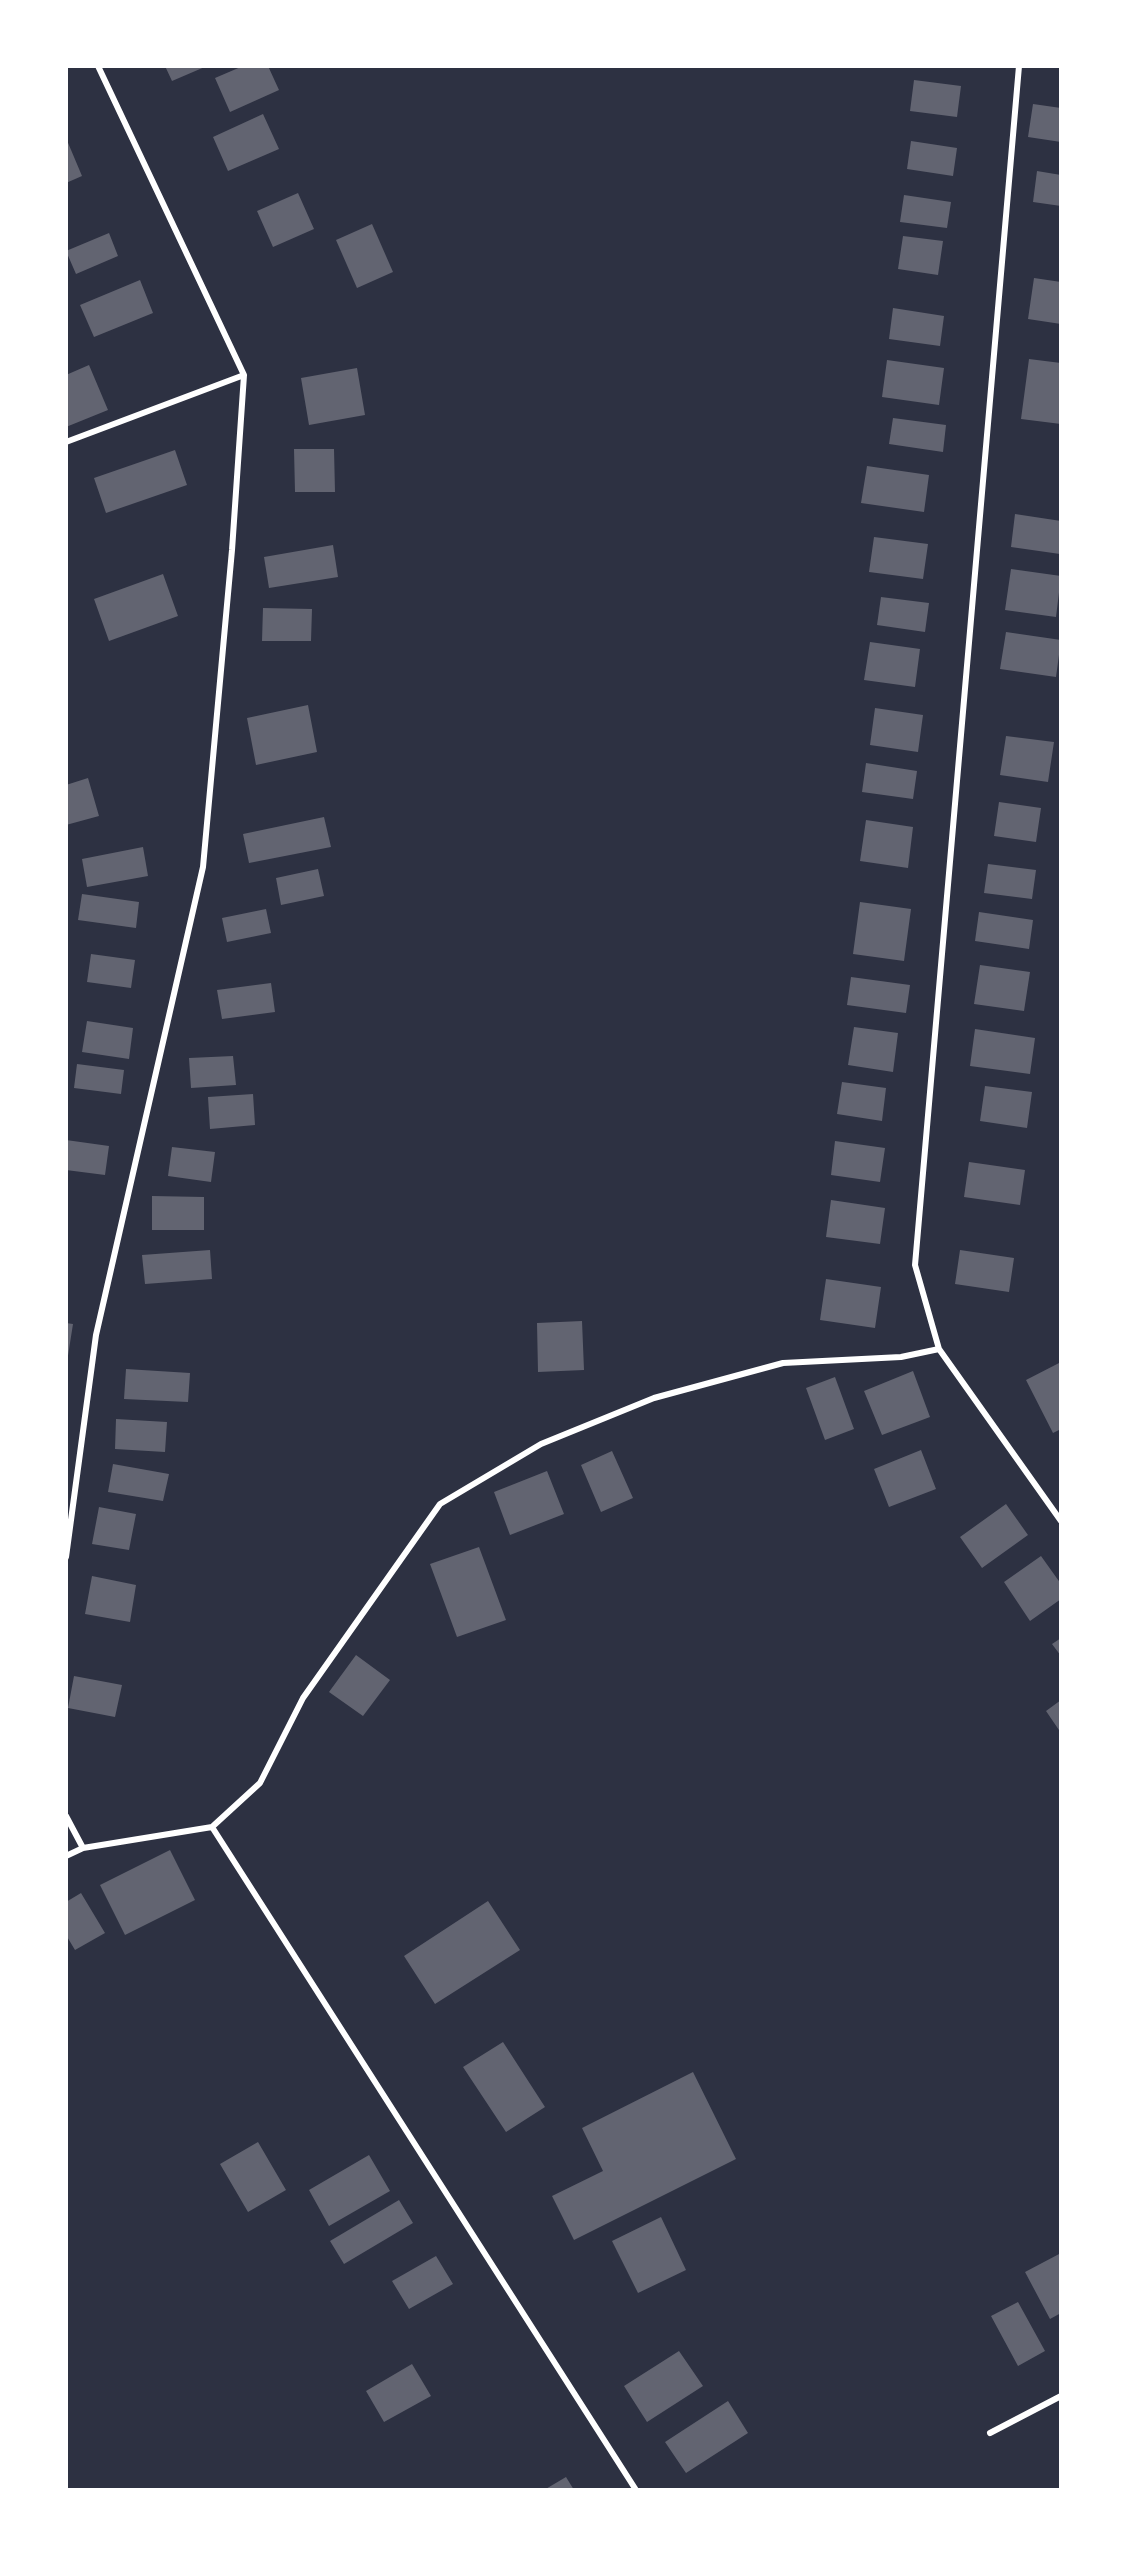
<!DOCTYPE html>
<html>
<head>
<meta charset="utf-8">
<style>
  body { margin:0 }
  #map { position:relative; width:1127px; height:2556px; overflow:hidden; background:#2d3142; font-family:Ubuntu,sans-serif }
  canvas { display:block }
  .frame { position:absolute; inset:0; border:68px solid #fff; pointer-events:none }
</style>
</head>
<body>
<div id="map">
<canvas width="1127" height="2556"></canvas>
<div class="frame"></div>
</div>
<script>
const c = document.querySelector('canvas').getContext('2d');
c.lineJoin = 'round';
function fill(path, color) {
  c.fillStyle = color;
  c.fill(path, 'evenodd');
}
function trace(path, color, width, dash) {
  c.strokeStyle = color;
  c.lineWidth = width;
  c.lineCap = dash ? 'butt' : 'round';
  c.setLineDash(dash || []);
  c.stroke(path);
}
fill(new Path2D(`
  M165 66H207L172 81Z
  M243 66H268L279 90 230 112 215 78Z
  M914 80 961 86 957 117 910 111Z
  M1033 104 1061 108V142L1028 137Z
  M263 114 279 149 228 171 213 137Z
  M66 138 82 176 66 183Z
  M911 141 957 148 953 176 907 169Z
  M1037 171 1061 175V206L1033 202Z
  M298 193 314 229 273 247 257 211Z
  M904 195 951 202 947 228 900 222Z
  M372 224 393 272 357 288 336 240Z
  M109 233 118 256 76 274 66 251Z
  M903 236 943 241 938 275 898 269Z
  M1034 278 1061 282V324L1028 319Z
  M140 280 153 313 94 337 80 305Z
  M893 308 944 316 940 346 889 339Z
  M1029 359 1061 363V424L1021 419Z
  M887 360 944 368 939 405 882 397Z
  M89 365 108 410 66 427V375Z
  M357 368 365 415 309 425 301 378Z
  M893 418 946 425 943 452 889 444Z
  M294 449H334L335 492H295Z
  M175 450 187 485 106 513 94 478Z
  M867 466 929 475 924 512 861 503Z
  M1015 514 1061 521 1060 554 1011 547Z
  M874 537 928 544 923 579 869 572Z
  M333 545 338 577 269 588 264 557Z
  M1011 569 1061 576 1056 617 1005 610Z
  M163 574 178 616 109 641 94 599Z
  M881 597 929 603 925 632 877 625Z
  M263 608 312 609 311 641H262Z
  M1006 632 1061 640 1056 677 1000 669Z
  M870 642 920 649 915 687 864 680Z
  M308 705 317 752 256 765 247 718Z
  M875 708 923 715 918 752 870 745Z
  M1006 736 1054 742 1048 782 1000 775Z
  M866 763 917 771 913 799 862 792Z
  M88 778 99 816 66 825V785Z
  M999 802 1041 808 1036 842 994 836Z
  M324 817 331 847 249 863 243 834Z
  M866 820 913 827 908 868 860 861Z
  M143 847 148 876 87 887 82 859Z
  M988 864 1036 870 1032 899 984 893Z
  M318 869 324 896 281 905 276 878Z
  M82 894 139 902 136 928 78 920Z
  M860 902 911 909 904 961 853 954Z
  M266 909 271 933 227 942 222 918Z
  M979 912 1033 920 1029 949 975 941Z
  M91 954 135 960 131 988 87 982Z
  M980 965 1030 972 1024 1011 974 1004Z
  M851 977 910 985 906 1013 847 1005Z
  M271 983 275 1012 222 1019 217 990Z
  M87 1021 133 1028 129 1059 82 1052Z
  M854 1027 898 1033 893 1072 848 1065Z
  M975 1029 1035 1038 1030 1074 970 1066Z
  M233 1056 236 1085 191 1088 189 1058Z
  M77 1064 124 1070 121 1094 74 1088Z
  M842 1082 886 1088 882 1121 837 1114Z
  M985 1086 1032 1092 1027 1128 980 1121Z
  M253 1094 255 1125 210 1129 208 1097Z
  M66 1140 109 1146 105 1175 66 1170Z
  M835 1141 885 1148 880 1182 831 1175Z
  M172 1147 215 1152 211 1182 168 1176Z
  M969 1162 1025 1170 1020 1205 964 1197Z
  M152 1196 204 1197V1230H152Z
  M831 1200 885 1208 880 1244 826 1237Z
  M210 1250 212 1279 145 1284 142 1255Z
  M960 1250 1014 1258 1009 1292 955 1284Z
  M826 1279 881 1287 875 1328 820 1320Z
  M582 1321 584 1370 538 1372 537 1323Z
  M66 1323 73 1324 67 1362H66Z
  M1061 1362V1429L1053 1433 1026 1380Z
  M126 1369 190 1373 188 1402 124 1399Z
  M913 1371 930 1417 882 1435 864 1391Z
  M835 1377 854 1429 825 1440 806 1388Z
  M116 1419 167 1422 165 1452 115 1449Z
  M921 1450 936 1489 889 1507 874 1469Z
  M612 1451 633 1498 601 1512 581 1465Z
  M113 1464 169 1474 163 1501 108 1492Z
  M547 1471 564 1514 510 1535 494 1492Z
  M1006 1504 1028 1535 982 1568 960 1537Z
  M99 1507 136 1514 129 1550 92 1544Z
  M479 1547 506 1620 457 1637 430 1564Z
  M1041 1556 1061 1584V1599L1030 1621 1004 1582Z
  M92 1576 136 1585 130 1622 85 1614Z
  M1061 1638V1656L1052 1644Z
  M356 1655 390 1680 363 1716 329 1692Z
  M74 1676 122 1685 115 1717 68 1708Z
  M1061 1700V1733L1046 1711Z
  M170 1850 195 1900 125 1935 100 1885Z
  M81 1893 105 1933 75 1950 66 1935V1902Z
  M488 1901 520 1950 435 2004 404 1956Z
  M503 2042 545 2107 506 2132 463 2067Z
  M693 2072 736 2159 574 2240 552 2196 603 2171 582 2128Z
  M258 2142 286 2190 248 2212 220 2164Z
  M369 2155 390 2191 329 2226 309 2190Z
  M399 2200 413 2223 344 2264 330 2241Z
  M661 2217 686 2270 638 2293 612 2241Z
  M1061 2253V2313L1050 2319 1025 2272Z
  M436 2256 453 2284 409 2309 392 2281Z
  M1018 2302 1045 2351 1018 2366 991 2316Z
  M679 2351 703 2386 647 2422 624 2386Z
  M412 2364 431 2396 384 2422 366 2391Z
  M728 2401 748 2433 686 2473 665 2442Z
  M566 2477 574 2490H544Z`), '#626471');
trace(new Path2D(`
  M66 442 244 375
  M939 1349 915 1265 1019 66
  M66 1557 96 1335 203 867 232 550 244 375 98 66
  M66 1816 83 1848
  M212 1827 636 2490
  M66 1856 83 1848 212 1827 260 1783 303 1698 440 1504 541 1444 654 1398 783 1363 901 1357 939 1349 1061 1521
  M990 2433 1061 2396`), '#fff', 6);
</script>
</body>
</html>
